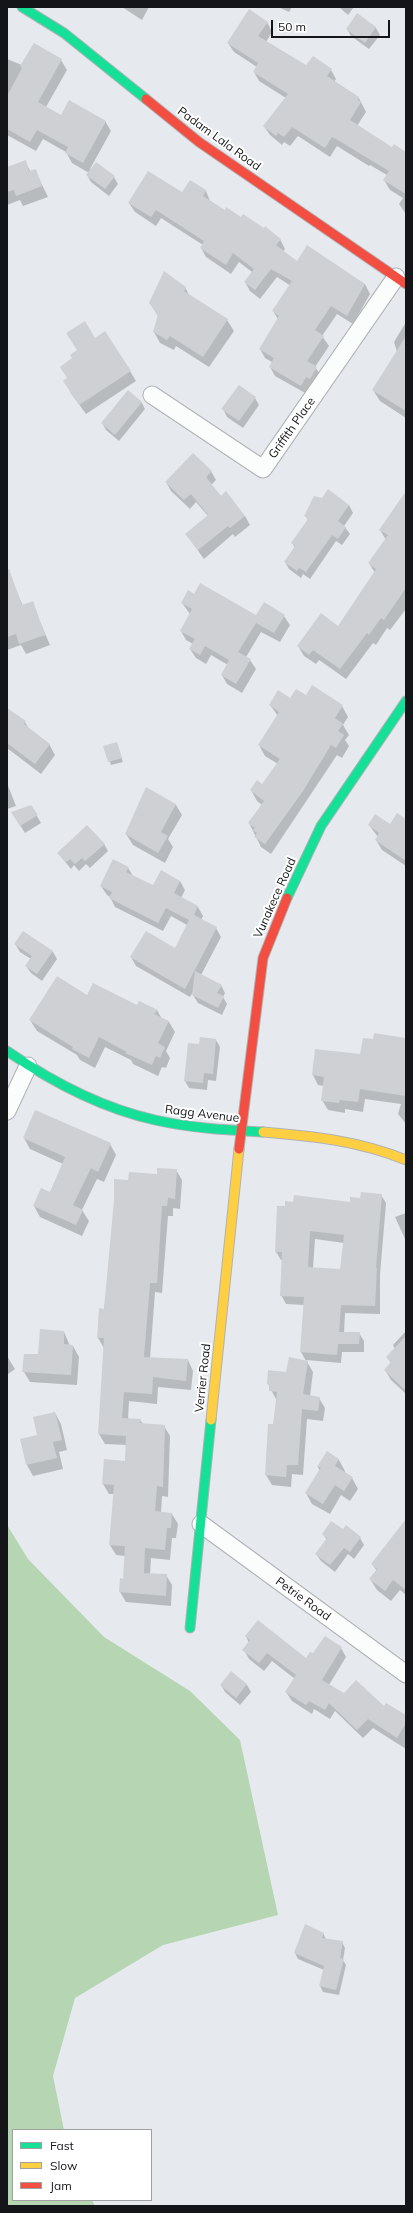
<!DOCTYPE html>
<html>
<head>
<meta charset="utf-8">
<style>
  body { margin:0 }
  #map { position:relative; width:413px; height:2213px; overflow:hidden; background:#e6eaee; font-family:Mulish,sans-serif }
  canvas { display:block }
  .frame { position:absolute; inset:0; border:8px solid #131518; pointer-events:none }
  .legend { position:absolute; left:12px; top:2129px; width:140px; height:72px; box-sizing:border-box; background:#fff; border:1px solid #a1a1a3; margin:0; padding:5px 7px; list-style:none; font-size:12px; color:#131518 }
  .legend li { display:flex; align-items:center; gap:8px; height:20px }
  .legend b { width:20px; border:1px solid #a1a1a3 }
  .scale { position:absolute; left:271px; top:20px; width:119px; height:18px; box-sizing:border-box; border:2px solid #131518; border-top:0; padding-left:5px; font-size:12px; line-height:14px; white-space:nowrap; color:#131518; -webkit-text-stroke:3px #fff; paint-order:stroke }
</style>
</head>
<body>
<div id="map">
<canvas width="413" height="2213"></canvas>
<div class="frame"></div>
<ul class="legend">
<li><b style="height:5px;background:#16e098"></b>Fast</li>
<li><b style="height:5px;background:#ffcf43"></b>Slow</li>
<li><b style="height:5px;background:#f24e42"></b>Jam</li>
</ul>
<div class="scale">50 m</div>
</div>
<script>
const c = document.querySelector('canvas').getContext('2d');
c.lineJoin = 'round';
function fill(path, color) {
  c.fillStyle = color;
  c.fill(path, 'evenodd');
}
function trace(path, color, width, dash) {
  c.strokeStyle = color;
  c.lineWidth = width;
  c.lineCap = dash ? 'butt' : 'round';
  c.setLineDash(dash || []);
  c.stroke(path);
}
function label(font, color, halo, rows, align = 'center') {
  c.font = font + ' Mulish,sans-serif';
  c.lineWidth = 4;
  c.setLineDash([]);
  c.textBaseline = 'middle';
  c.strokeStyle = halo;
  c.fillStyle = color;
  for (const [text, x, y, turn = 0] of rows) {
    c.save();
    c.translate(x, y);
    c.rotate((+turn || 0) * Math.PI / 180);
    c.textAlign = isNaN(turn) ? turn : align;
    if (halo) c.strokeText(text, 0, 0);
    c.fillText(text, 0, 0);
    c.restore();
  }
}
fill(new Path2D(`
  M7 1525 28 1559 104 1637 190 1691 240 1740 278 1915 163 1945 75 1998 53 2076 64 2130H13V2200H92L95 2206H7Z`), '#b5d5b3');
fill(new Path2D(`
  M122 7H149L142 20Z
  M278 7H292L289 12Z
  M339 7H354L348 15Z
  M358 14 376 28 380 35 369 49 351 36 347 29Z
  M267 22 272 32 266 42 307 67 331 70 336 79 334 82 359 98 366 112 357 126 392 149 406 153V214L399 204 403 198 390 190 384 180 387 175 370 165 369 166 337 146 330 157 298 136 290 146 284 142 282 145 270 135 264 126 286 98 259 81 254 72 257 67 234 52 228 43Z
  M7 59 22 65 61 60 67 70 46 107 62 116 105 121 111 131 90 169 114 177 118 184 109 196 91 182 87 175 89 173 72 163 66 152 43 139 36 151 7 135Z
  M25 162 31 172 35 170 48 197 23 206 20 200 7 205V168Z
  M206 191 210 201 225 211 280 239 285 249 283 252 298 263 365 284 370 294 353 324 337 314 322 336 329 346 315 367 322 377 307 394 275 376 270 367 272 362 265 358 260 349 278 319 273 311 291 286 277 277 260 299 250 291 245 282 252 272 239 262 231 274 206 257 201 248 203 245 161 218 156 226 135 212 129 203Z
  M185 287 190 297 227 320 234 331 209 367 176 346 174 350 160 343 154 332 158 316 150 303Z
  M406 322V418L380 401 373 390 397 352 394 342Z
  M95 339 130 371 136 381 86 414 70 392 68 379Z
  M128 391 142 403 145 409 119 441 106 430 102 423Z
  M255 398 259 405 243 428 227 417 223 409Z
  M211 471 216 480 211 485 220 497 245 516 250 525 235 537 233 534 204 559 186 534 208 516 196 502 190 509 171 491 166 482Z
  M406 500V609L390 630 387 628 376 645 373 643 346 679 319 660 316 664 304 656 298 646 338 627 375 573 369 563 386 540 380 530Z
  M349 505 353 513 344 526 350 534 342 545 336 541 310 579 303 574 301 578 289 569 285 562 295 548 292 543 308 521 306 516Z
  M15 588 23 606 32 603 50 645 26 654 21 645 7 650V591Z
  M195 595 257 617 284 616 290 625 280 642 261 632 246 657 250 660 256 669 242 693 227 684 222 675 228 665 211 655 206 664 196 658 190 649 193 644 186 640 181 631 190 614 182 603Z
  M306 696 342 706 348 717 343 725 349 735 345 740 349 746 342 758 337 755 271 854 261 847 249 823 262 805 257 801 251 790 262 786 278 764 265 756 259 745 278 716 270 705Z
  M7 711 25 722 29 729 49 744 55 755 41 774 7 748Z
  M116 743 123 762 111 765 105 746Z
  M7 783 16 806 7 809Z
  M147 788 176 805 182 815 168 839 173 847 165 863 133 845 126 834Z
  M31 806 41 823 25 833 16 819Z
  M406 820V866L382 850 376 840 378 837 369 825H390Z
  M104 844 108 851 90 868 86 864 79 871 74 865 71 869 58 853Z
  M128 868 133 876 153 886 180 881 185 890 181 898 198 907 203 916 201 920 216 928 221 937 201 975 221 985 225 993 223 997 227 1004 222 1015 198 1003 193 995 194 990 190 997 136 966 131 957 175 949 187 925 171 916 163 931 115 907 110 897 107 895 101 886Z
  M24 932 53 952 57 959 42 981 31 973 26 966 31 959 20 952 15 944Z
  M87 996 157 1010 162 1019 169 1022 175 1032 166 1051 170 1058 166 1068 162 1067 158 1076 133 1064 131 1060 105 1047 95 1068 80 1060 77 1055 37 1031 30 1020Z
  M216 1040 220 1047 216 1081 208 1080 207 1090 189 1088 185 1081 200 1045Z
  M406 1072V1124L398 1114 401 1104 365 1099 363 1112 345 1109V1113L328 1110 322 1100 324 1086 318 1085 313 1075Z
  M24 1138 110 1144 116 1155 104 1182 97 1179 82 1210 89 1221 82 1236 40 1217 34 1206 50 1193 63 1164 30 1149Z
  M176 1170 182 1180 180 1209 173 1208V1216H168L162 1293 155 1292 150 1359 188 1360 193 1371 191 1390 158 1387 157 1404 129 1401 128 1419 140 1420 143 1424 164 1426 170 1436 168 1497 162 1496 161 1513 172 1514 178 1524 176 1538H172L170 1560 151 1558 150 1574 166 1575 172 1585 171 1606 126 1602 120 1592 124 1580 125 1556 116 1555 110 1545 114 1494H109L103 1484 126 1462 127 1445 105 1444 99 1434 104 1348 98 1338 129 1181Z
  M381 1195 386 1203 380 1275V1314L345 1313 344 1333H359L364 1341V1352H342L341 1363 306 1360 313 1372 310 1396 319 1398 325 1408 323 1421 307 1419 303 1475 292 1474 291 1487 272 1485 266 1475 277 1401 268 1384 306 1361 301 1352 304 1305 286 1304 281 1295 283 1260H281L276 1252 350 1203ZM315 1239 344 1243 341 1270 313 1268Z
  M406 1213V1241L395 1217Z
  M406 1331V1394L391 1380 385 1370 391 1363 387 1357 395 1349 393 1345Z
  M64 1332 70 1346H73L79 1357 77 1385 30 1382 24 1372Z
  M7 1356 15 1369 7 1375Z
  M55 1413 61 1424 67 1450 59 1452 63 1469 33 1476 27 1465 22 1440 38 1436Z
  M327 1453 339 1460 345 1471 344 1473 352 1478 358 1489 350 1501 341 1495 330 1514 312 1504 306 1493 320 1471 318 1467Z
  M406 1521V1595L400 1590 391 1601 377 1590 370 1579 377 1571 372 1564Z
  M343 1531 360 1538 364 1545 354 1559 348 1554 335 1572 321 1561 316 1554 327 1540 323 1534Z
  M246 1636 307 1659 313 1655 341 1648 346 1657 329 1685 344 1695 406 1717V1749L373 1728 363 1738 335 1711 330 1719 314 1709 312 1714 292 1701 286 1692 295 1679 272 1661 264 1671 249 1659 244 1650 249 1643Z
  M231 1672 247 1685 251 1692 240 1705 225 1692 221 1685Z
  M323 1933 326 1939 342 1942 345 1948 343 1960 346 1965 339 1995 323 1992 320 1986 324 1970 298 1959 295 1953Z`), '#0003');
fill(new Path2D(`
  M249 9 268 22 258 36 306 65 313 56 332 69 327 76 359 97 358 100 361 102 350 120 392 147 394 144 406 152V194L383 180 389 171 336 139 332 137 325 148 292 127 284 137 278 133 276 136 263 126 288 94 253 72 258 63 227 43Z
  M357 13 376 27 365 43 346 29Z
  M34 43 62 59 38 102 61 115 69 100 106 121 83 163 65 153 68 147 37 130 30 142 7 129V96L22 68 20 66Z
  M26 160 29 171 36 169 42 186 16 196 14 190 7 192V167Z
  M96 162 115 176 105 189 86 175Z
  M148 171 182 192 190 180 206 190 203 196 225 210 226 207 241 217 243 214 264 228 265 226 281 239 276 245 297 261 307 245 365 284 347 316 331 306 315 330 324 336 307 361 317 367 310 379 306 377 301 386 269 367 274 358 259 349 279 316 272 311 292 281 271 269 255 290 244 282 254 269 233 253 226 265 200 248 204 241 156 210 151 217 128 203Z
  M164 271 186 287 184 291 228 319 203 357 170 336 167 340 153 332 158 315 149 303Z
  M85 321 95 338 105 331 131 371 79 405 63 381 67 378 60 367 72 358 70 355 77 350 66 333Z
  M406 336V411L372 390Z
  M239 385 256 397 239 421 221 409Z
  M128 390 142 402 115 435 101 423Z
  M193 453 212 471 206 477 221 496 226 491 245 516 230 528 228 526 198 550 185 534 208 515 191 494 184 500 165 482Z
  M328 489 349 505 338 521 346 527 338 539 332 535 306 572 299 568 297 571 284 562 295 546 291 543 308 519 304 516 314 496 322 498Z
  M406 491V588L384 620 381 618 369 635 367 633 340 669 313 650 309 655 297 646 321 613 338 626 376 569 368 563 388 535 379 530Z
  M7 569H9L22 605 33 601 45 635 19 644 16 634 7 637Z
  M200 583 256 615 264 602 285 615 274 633 256 623 238 652 251 659 236 684 221 675 229 660 205 646 200 655 189 649 195 639 180 631 192 609 181 603 188 590 194 594Z
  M312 685 343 705 335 718 343 724 338 731 344 735 336 748 331 745 303 791 265 844 254 837 257 833 253 830 255 828 248 823 264 801 250 790 257 780 262 784 280 759 258 745 279 712 269 705 278 690 290 698 296 689 306 695Z
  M7 708 26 721 24 724 50 744 35 764 7 743Z
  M117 742 122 758 108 762 103 746Z
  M146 787 176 804 161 832 168 836 158 853 125 834Z
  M31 805 38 815 20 826 11 812Z
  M397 813 406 819V861L375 840 379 833 368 825 375 814 390 824Z
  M87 825 105 844 85 861 82 858 75 864 70 859 66 862 57 853Z
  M113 859 129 867 126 872 153 885 161 870 180 881 174 893 198 906 194 915 217 927 185 989 130 957 146 931 175 948 189 920 166 908 158 923 109 898 112 892 100 886Z
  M23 931 53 951 37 974 25 966 32 956 14 944Z
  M195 971 222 985 217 993 224 996 218 1008 192 995Z
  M57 976 87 995 93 983 137 1005 139 1001 158 1010 154 1014 169 1021 158 1043 165 1047 160 1058 156 1056 152 1065 125 1053 127 1052 99 1037 89 1058 72 1049 73 1047 29 1020Z
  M374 1033 406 1038V1096L360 1089 358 1102 340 1100 339 1103 321 1101 324 1077 312 1075 315 1049 360 1054 363 1038 373 1039Z
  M200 1037 216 1039 213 1074 204 1073 203 1083 184 1081 188 1043 199 1044Z
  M35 1110 111 1143 98 1172 91 1168 73 1205 83 1210 76 1225 33 1206 41 1188 50 1192 65 1157 23 1138Z
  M157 1168 177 1169 175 1199 168 1198 167 1206H162L157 1283H150L144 1357 188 1359 186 1381 153 1377 152 1394 124 1392 122 1418 141 1419 140 1423 165 1425 163 1487 157 1486 155 1511 172 1513 171 1528H167L165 1550 145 1548 144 1573 167 1574 166 1596 119 1592 120 1578 123 1579 125 1546 109 1545 114 1485 102 1484 104 1459 125 1461 126 1436 98 1434 104 1338H97L99 1308 104 1309 114 1200V1179L128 1180 129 1172 157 1174Z
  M361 1192 382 1194 376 1268H377L375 1306 341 1305 339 1332H360L359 1344H338L337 1355 300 1352 304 1297 280 1296 282 1252H275L277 1206H285V1201L293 1202 294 1195 350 1202V1197L360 1198ZM310 1231 344 1235 340 1269 308 1267Z
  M40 1329 64 1331V1344L73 1345 71 1375 22 1372 24 1354H38Z
  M406 1336V1391L384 1370 391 1362 386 1357Z
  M289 1357 308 1361 303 1394 320 1397 318 1411 302 1409 298 1465H287L286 1477 265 1475 268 1424H273L277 1392 269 1391V1385L267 1384 268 1370 286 1372Z
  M55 1412 62 1440 53 1442 57 1458 26 1465 20 1439 37 1435 33 1417Z
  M327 1451 339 1459 335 1466 353 1477 344 1491 335 1485 323 1504 305 1493 321 1467H317Z
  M406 1519V1590L393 1580 385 1591 369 1579 377 1569 371 1564Z
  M331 1521 343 1529 346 1525 361 1537 350 1552 344 1548 330 1565 315 1554 327 1538 322 1534Z
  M258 1620 306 1658 310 1652 313 1653 325 1636 342 1647 322 1680 344 1693 356 1680 384 1706 386 1703 406 1715V1723L397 1738 368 1719 357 1730 329 1703 325 1710 309 1701 306 1705 285 1692 296 1675 267 1653 259 1663 242 1650 250 1640 245 1636Z
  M231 1671 247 1684 236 1698 220 1685Z
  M305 1924 324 1933 322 1938 343 1941 340 1958 344 1959 336 1990 319 1986 324 1966 294 1953Z`), '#ced0d4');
const street = new Path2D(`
  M152 395 263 469 396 277
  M7 1111 28 1066
  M201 1524 406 1674`);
const fast = new Path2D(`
  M22 7 64 33 146 99
  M287 898 321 826 406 701
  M7 1051C52 1082 101 1108 155 1120 190 1128 227 1130 263 1132
  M190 1628 211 1420`);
const slow = new Path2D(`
  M263 1132C313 1136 360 1141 406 1160
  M211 1420 239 1149`);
const jam = new Path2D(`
  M146 99 199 142 406 284
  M239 1149 263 958 287 898`);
trace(street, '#b0b2b6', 19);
trace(fast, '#b0b2b6', 11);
trace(slow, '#b0b2b6', 11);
trace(jam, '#b0b2b6', 11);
trace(street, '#fbfcfc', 17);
trace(fast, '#16e098', 9);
trace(slow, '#ffcf43', 9);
trace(jam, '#f24e42', 9);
label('12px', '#131518', '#fff', [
  ["Padam Lala Road",219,139,36],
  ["Griffith Place",292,428,-55],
  ["Vunakece Road",275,898,-66],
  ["Ragg Avenue",202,1114,7],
  ["Verrier Road",203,1378,-84],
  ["Petrie Road",303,1599,36]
]);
</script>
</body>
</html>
